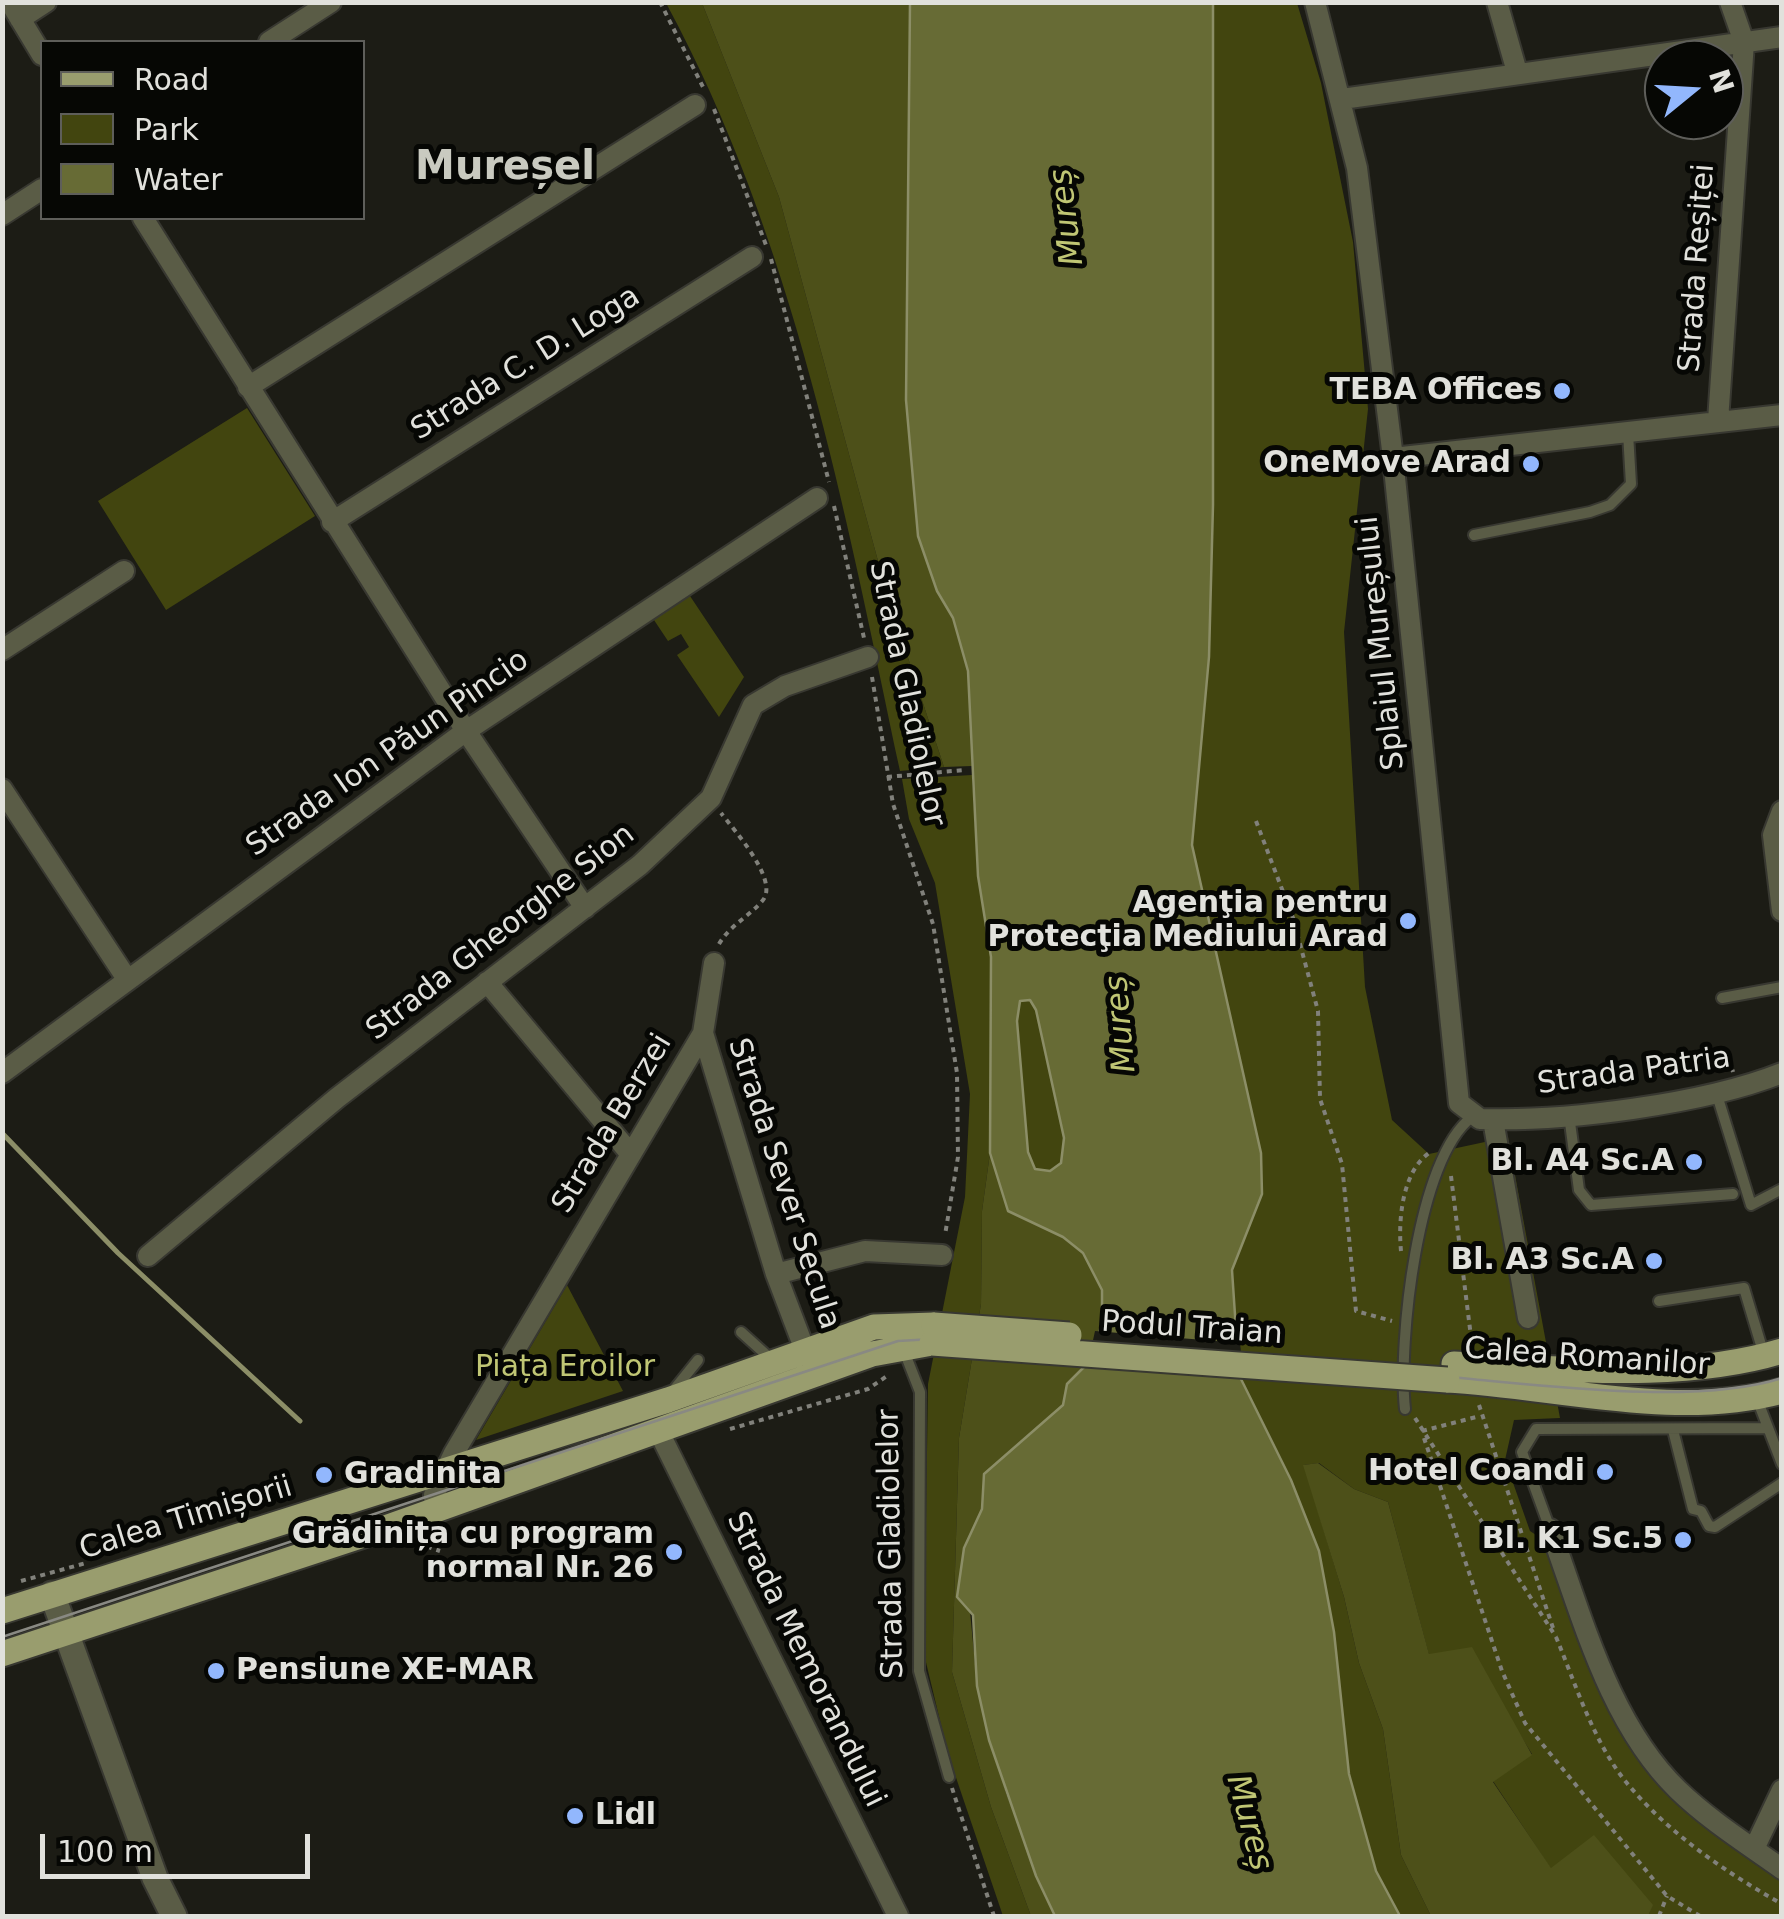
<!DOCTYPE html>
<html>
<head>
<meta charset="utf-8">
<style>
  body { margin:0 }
  #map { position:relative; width:1784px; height:1919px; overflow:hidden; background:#1c1c15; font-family:"DejaVu Sans",sans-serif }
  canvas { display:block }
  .frame { position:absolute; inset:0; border:5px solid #e1e1dc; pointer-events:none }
  .legend { position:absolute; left:40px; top:40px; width:325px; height:180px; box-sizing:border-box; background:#060704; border:2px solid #5e5e5a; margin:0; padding:12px 18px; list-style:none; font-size:30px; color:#e1e1dc }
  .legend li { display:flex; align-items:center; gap:20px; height:50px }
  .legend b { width:50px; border:2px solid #5e5e5a }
  .north { position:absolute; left:1644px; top:40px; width:100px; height:100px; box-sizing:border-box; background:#060704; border:2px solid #5e5e5a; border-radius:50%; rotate:72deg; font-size:28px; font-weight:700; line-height:40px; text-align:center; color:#e1e1dc }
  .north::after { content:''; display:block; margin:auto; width:35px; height:45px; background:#92b7fd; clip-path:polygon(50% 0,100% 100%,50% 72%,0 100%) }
  .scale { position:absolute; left:40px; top:1834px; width:270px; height:45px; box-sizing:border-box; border:5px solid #e1e1dc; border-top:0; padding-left:12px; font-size:30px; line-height:35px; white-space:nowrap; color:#e1e1dc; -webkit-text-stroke:8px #060704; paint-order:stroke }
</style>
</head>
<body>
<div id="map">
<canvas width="1784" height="1919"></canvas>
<div class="frame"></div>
<ul class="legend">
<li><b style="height:12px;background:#999d6e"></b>Road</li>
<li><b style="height:28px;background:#42450f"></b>Park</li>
<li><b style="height:28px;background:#676b35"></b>Water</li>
</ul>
<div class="north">N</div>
<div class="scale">100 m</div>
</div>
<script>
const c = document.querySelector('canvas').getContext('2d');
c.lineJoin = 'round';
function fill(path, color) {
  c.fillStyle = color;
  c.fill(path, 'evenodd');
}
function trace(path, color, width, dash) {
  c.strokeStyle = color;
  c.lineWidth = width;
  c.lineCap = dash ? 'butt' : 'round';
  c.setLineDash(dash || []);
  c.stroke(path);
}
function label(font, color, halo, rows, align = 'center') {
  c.font = font + ' "DejaVu Sans",sans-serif';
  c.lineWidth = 10;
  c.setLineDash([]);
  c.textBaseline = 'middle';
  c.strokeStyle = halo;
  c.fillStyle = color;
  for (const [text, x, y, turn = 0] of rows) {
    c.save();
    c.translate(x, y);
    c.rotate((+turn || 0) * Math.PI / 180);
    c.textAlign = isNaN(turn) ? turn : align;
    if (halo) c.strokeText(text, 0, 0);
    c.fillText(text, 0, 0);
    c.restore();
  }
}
fill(new Path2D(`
  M666 3H702L779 197 887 594 944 767 900 771C845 510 794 239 666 3Z
  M1213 3H1297L1321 83 1353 242 1368 409 1344 632 1365 987 1392 1120 1429 1154 1508 1137 1560 1418 1514 1420 1505 1460 1530 1531 1542 1539 1605 1697 1668 1791 1781 1881V1916H1648L1652 1905 1551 1869 1493 1781 1532 1754 1502 1706 1429 1655 1388 1502 1354 1489 1319 1463 1304 1465 1344 1597 1359 1663 1383 1729 1401 1855 1431 1916H1400L1376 1871 1349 1774 1334 1632 1319 1551 1291 1480 1239 1375 1232 1270 1262 1194 1261 1153 1192 845 1209 657 1213 505Z
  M247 408 315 516 166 610 98 501Z
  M688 593 744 677 719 717 677 655 689 647 681 634 668 641 652 617Z
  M972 775 978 876 991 957 990 1153 982 1211 981 1304 959 1438 952 1672 991 1807 1031 1916H1003L948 1754 924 1654 928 1384 965 1197 970 1094 935 883 909 819 902 779Z
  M1030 1000 1036 1010 1064 1138 1061 1163 1050 1171 1035 1169 1028 1153 1017 1021 1020 1001Z
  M567 1285 623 1391 476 1440Z`), '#42450f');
fill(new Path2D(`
  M702 3H910L906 400 918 536 937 591 953 618 968 671 972 766 944 767 887 594 779 197Z
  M990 1153 1008 1211 1063 1237 1083 1253 1102 1290V1320L1094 1357 1067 1384 1063 1405 984 1474 982 1509 964 1548 977 1685 1006 1793 1055 1916H1031L991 1807 952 1672 959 1438 981 1304 982 1211Z
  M1318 1463 1354 1489 1388 1502 1429 1654 1472 1647 1532 1755 1493 1782 1551 1868 1594 1835 1653 1905 1648 1916H1431L1401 1855 1383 1729 1359 1663 1344 1597 1303 1465Z`), '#4d5019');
const water = new Path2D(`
  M910 3H1213V505L1209 657 1192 845 1261 1153 1262 1194 1232 1270 1239 1375 1291 1480 1319 1551 1334 1632 1349 1774 1376 1871 1400 1916H1055L1036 1876 989 1740 977 1686 973 1615 957 1597 964 1548 982 1509 984 1474 1063 1405 1067 1384 1094 1357 1102 1320V1290L1083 1253 1063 1237 1008 1211 990 1153 991 957 978 876 968 671 953 618 937 591 918 536 906 400ZM1030 1000 1036 1010 1064 1138 1061 1163 1050 1171 1035 1169 1028 1152 1017 1021 1020 1001Z`);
fill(water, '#676b35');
trace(water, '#8c8e67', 2.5);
fill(new Path2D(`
  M1095 1331 1240 1343 1243 1370 1090 1354Z`), '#1c1c15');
trace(new Path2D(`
  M2 1133 118 1253 300 1421`), '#8c8e67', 5);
const service = new Path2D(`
  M1474 535 1590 512 1610 505 1631 484 1628 433
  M1722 998 1782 987
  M1717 1095 1751 1205 1782 1189
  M1569 1115 1579 1190 1591 1205 1733 1194
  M1659 1301 1744 1288 1764 1355
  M741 1332 772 1360
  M904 1351 920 1392 919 1671 949 1777
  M673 1391 698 1360
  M1757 1399 1782 1464
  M1405 1409C1398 1343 1417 1158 1472 1117
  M1673 1430 1693 1509 1701 1511 1709 1526 1715 1527 1782 1483
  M1550 1529 1522 1452 1536 1429 1768 1428`);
const minor = new Path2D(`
  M10 2 42 55
  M1315 2 1357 168 1393 458 1459 1103 1480 1119C1565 1122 1704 1104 1782 1073
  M1497 2 1517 72
  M20 19 46 2
  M269 42 331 2
  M1342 99 1782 37
  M2 215 42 189
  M143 218 466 731 585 908
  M248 387 695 105
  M1718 421 1744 42 1730 2
  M1393 458 1782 415
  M332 522 752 257
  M2 650 124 571
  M2 789 127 979
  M1782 811 1773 835 1782 911
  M487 982 629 1152
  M703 1033 776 1274 806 1353
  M2 1073 466 731 817 498
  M1493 1120 1528 1318
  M148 1256 337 1098 640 865 711 798 753 705 785 686 868 657
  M776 1274 865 1251 942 1255
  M658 1430 898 1916
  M435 1509 434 1495 454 1453 703 1033 714 963
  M1550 1529C1582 1616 1609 1723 1678 1790 1709 1820 1747 1844 1782 1869
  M1754 1849 1782 1790`);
const tertiary = new Path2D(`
  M52 1594 155 1878 174 1916`);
const primary = new Path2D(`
  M1454 1364C1559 1368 1680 1382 1782 1351
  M1447 1380C1556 1386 1674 1420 1782 1391
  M2 1611 668 1400 874 1327 934 1325
  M2 1654 388 1527 872 1354 932 1343`);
trace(service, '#383831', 14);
trace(minor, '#383831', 24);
trace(tertiary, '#383831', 29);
trace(primary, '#383831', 29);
trace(new Path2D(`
  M660 2 703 87
  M714 109 766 245
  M771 259 829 482
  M834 506 864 638
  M872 677 893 804 933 924 957 1073 958 1157 945 1235
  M887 777 964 770
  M1256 821 1293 918 1318 1011 1320 1099 1342 1164 1356 1311 1392 1321
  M719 944C730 925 750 916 763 900 779 880 734 830 721 813
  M1730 1060 1733 1072
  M1451 1176 1472 1345
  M1401 1251C1398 1220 1402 1169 1432 1151
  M1479 1405 1553 1628
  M1415 1418 1556 1637
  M730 1429 868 1389 887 1376
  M1422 1431 1480 1416
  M1424 1438 1502 1671 1525 1723 1667 1896 1700 1916
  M408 1540 440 1551
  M21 1581 86 1563
  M1556 1637C1576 1685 1593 1741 1626 1782 1668 1833 1725 1872 1782 1904
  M952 1788 994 1916
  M1659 1916 1667 1896`), '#81817b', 4, [5, 5]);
trace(service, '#5a5c46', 10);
trace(minor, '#5a5c46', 20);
trace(tertiary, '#5a5c46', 25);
trace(primary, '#999d6e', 25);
trace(new Path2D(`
  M2 1637 898 1341 933 1339C1105 1351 1277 1363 1449 1377 1541 1385 1695 1406 1782 1378`), '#898983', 2.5);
const primaryBridge = new Path2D(`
  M934 1325 1069 1335
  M932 1343 1447 1380`);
trace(primaryBridge, '#383831', 29, []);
trace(primaryBridge, '#999d6e', 25);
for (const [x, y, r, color] of [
  [1562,391,10,"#92b7fd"],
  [1531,464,10,"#92b7fd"],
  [1408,921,10,"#92b7fd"],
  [1694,1162,10,"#92b7fd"],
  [1654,1261,10,"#92b7fd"],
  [1605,1472,10,"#92b7fd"],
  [324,1475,10,"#92b7fd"],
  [1683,1540,10,"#92b7fd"],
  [674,1552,10,"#92b7fd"],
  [216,1671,10,"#92b7fd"],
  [575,1816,10,"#92b7fd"]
]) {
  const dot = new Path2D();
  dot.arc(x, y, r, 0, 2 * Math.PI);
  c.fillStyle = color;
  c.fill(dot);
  trace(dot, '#060704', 4);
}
label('30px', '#e1e1dc', '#060704', [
  ["Strada Reșiței",1698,268,-86],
  ["Strada C. D. Loga",526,364,-32],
  ["Splaiul Mureșului",1382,643,-96],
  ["Strada Gladiolelor",906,694,78],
  ["Strada Ion Păun Pincio",388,754,-35],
  ["Strada Gheorghe Sion",501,933,-38],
  ["Strada Patria",1634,1072,-8],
  ["Strada Berzei",613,1124,-59],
  ["Strada Sever Secula",783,1184,72],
  ["Podul Traian",1192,1329,4],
  ["Calea Romanilor",1587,1358,4],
  ["Calea Timișorii",186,1519,-17],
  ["Strada Gladiolelor",892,1544,-91],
  ["Strada Memorandului",805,1660,64]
]);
label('bold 30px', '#e1e1dc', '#060704', [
  ["TEBA Offices",1542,391],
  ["OneMove Arad",1511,464],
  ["Agenţia pentru",1388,904],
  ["Protecţia Mediului Arad",1388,938],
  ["Bl. A4 Sc.A",1674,1162],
  ["Bl. A3 Sc.A",1634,1261],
  ["Hotel Coandi",1585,1472],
  ["Gradinita",344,1475,"left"],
  ["Grădinița cu program",654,1535],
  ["normal Nr. 26",654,1569],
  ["Bl. K1 Sc.5",1663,1540],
  ["Pensiune XE-MAR",236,1671,"left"],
  ["Lidl",595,1816,"left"]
], 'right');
label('30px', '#c0c674', '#060704', [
  ["Piața Eroilor",565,1368]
]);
label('italic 32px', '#c0c674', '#060704', [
  ["Mureș",1068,217,-97],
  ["Mureș",1122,1024,-95],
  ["Mureș",1248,1823,75]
]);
label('bold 40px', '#c9cac0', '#060704', [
  ["Mureșel",505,169]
]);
</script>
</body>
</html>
